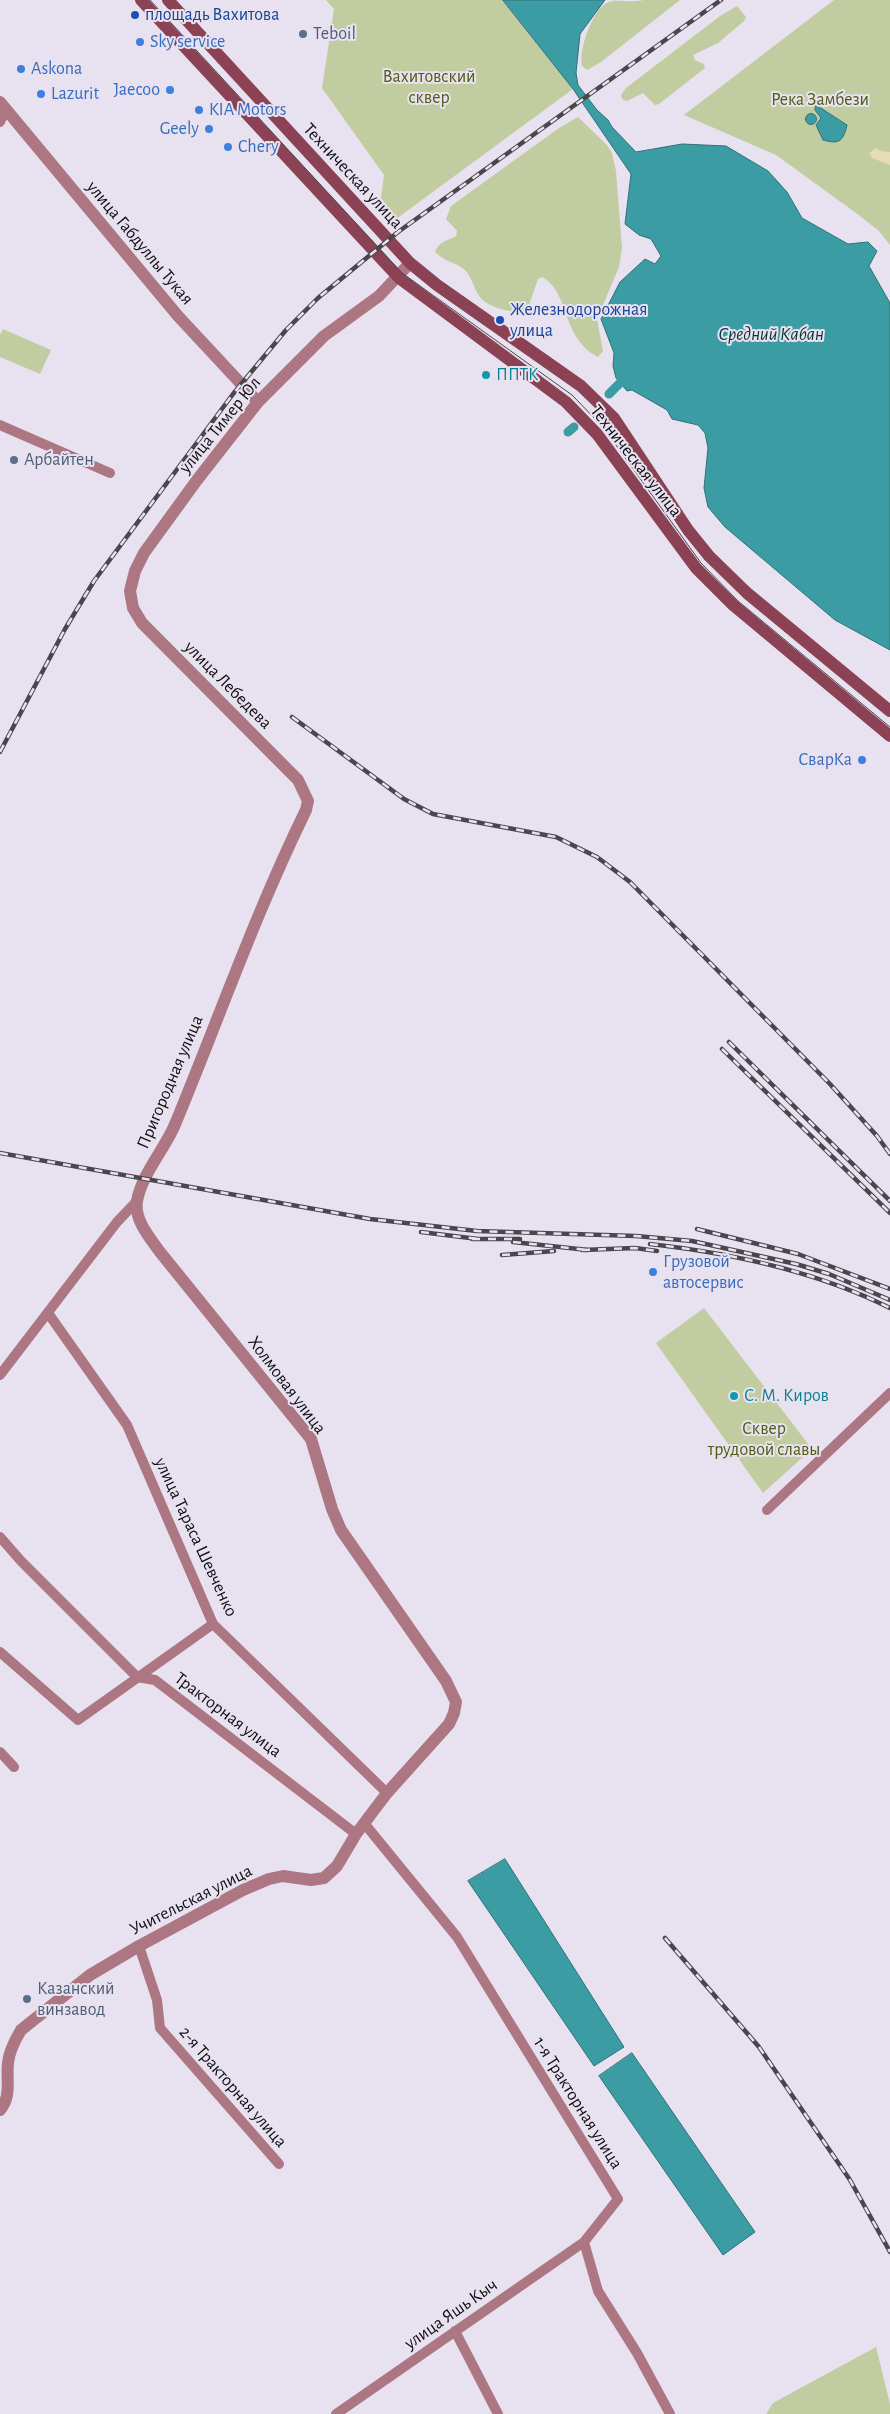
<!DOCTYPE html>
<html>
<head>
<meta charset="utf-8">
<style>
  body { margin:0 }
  canvas { display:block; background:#e8e1ef }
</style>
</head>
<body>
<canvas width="890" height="2414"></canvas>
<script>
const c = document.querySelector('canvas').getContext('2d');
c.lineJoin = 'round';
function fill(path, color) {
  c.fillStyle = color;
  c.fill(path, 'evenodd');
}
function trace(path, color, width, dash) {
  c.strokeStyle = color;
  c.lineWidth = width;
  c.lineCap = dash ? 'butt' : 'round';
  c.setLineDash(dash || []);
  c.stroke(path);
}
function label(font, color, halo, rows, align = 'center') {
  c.font = font + ' "Alegreya Sans",sans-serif';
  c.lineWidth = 4;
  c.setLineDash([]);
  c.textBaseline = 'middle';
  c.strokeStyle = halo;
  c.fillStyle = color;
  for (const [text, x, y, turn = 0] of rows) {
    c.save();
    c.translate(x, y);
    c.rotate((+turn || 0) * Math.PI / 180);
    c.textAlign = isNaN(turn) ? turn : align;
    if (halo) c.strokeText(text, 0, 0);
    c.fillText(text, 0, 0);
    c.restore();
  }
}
fill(new Path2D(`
  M326 0H503L573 89 396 219 381 198 384 175 322 88 334 9Z
  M643 0H680L601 62 587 70 582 66C578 50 594 3 612 1 622 0 631 3 643 0Z
  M834 0H890V245L879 231 856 213 776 155 684 115Z
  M737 6 746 17 744 21 718 43 693 55 695 60 704 64 705 68 659 104 655 105 643 93 627 101 622 99 621 95 626 88 720 16Z
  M578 117 607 145 612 153 616 171 622 248 619 267 597 319 603 351 598 357C560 337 571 293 542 277L538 279 527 311 524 314C510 311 485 308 478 294 473 286 472 278 465 270 456 262 446 263 435 252 438 242 449 240 456 236L457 231 446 219 451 206 559 128Z
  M3 329 51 350 40 374 0 357V335Z
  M704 1308 812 1449 763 1493 656 1343Z
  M876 2347 890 2404V2414H766L773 2403Z`), '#c1cda1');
fill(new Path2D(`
  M876 148 881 151 890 152V165L872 158 869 153Z`), '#e5dbb6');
const water = new Path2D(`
  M503 0H605L580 34 576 73 578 85 597 110 608 120 612 127 636 152 682 144 726 146 768 171 787 192 802 218 848 244 868 242 877 251 869 266 890 303V650L835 620 725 527 708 507 704 488 708 448 705 433 698 425 672 419 667 410 632 390 627 391 616 378 613 366 614 353 601 319 620 282 645 259 655 264 661 256 651 239 639 235 625 224 631 174 573 89Z
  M816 105 847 125C843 143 838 144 823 140L816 125 821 118 815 110Z
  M805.5 119a5.5 5.5 0 1 1 11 0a5.5 5.5 0 1 1-11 0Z
  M505 1859 624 2047 594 2066 468 1881Z
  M632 2053 755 2232 723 2255 599 2076Z`);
fill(water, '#3b9da3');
trace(water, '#2e7278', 1);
trace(new Path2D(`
  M609 394 620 383
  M568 432 574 427`), '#3b9da3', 9);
trace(new Path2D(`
  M0 122 6 109
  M0 425 110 473
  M48 1313 127 1425 213 1624 387 1793
  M0 1375 117 1222 137 1201
  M767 1510 890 1393
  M0 1537 21 1561 137 1677 155 1680 356 1834
  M0 1652 78 1720 213 1624
  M0 1752 14 1767
  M364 1823 457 1937 618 2199 584 2242 598 2291 637 2353 670 2414
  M139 1946 157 2000 160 2028 279 2164
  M455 2331 498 2414
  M336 2414 584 2242`), '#ac7782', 10);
trace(new Path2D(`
  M0 102 178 316 258 402
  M0 2110C12 2096 6 2079 8 2063 9 2051 15 2040 21 2030L90 1975 139 1946 243 1890 269 1879 283 1876 311 1880 324 1878 337 1866 356 1834 387 1793 449 1724 454 1713 456 1702 446 1681 341 1530 332 1509 311 1439 160 1252C150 1238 134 1220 137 1201 142 1173 166 1148 176 1122 219 1018 256 912 306 810L308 801 298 780 142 623 133 608 130 591 135 571 144 553 197 480 258 402 324 336 379 296 410 263`), '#ac7782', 12);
trace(new Path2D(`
  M141 0 399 278 566 402 597 434 696 568 733 605 890 736
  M168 0 410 263 437 285 581 386 614 418 688 530 709 556 747 593 890 711`), '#8b4254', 12);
trace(new Path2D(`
  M150 0 402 273 572 395 603 427 701 563 738 601 890 727`), '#49464c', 1);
const rail = new Path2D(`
  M292 717 404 799 433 814 556 837 597 857 630 882 830 1084 877 1136 890 1154
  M0 752 65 629 94 581 233 394 286 330 318 298 398 232 721 0
  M729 1042 890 1201
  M722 1049 890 1213
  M0 1153 370 1219 477 1231 636 1236 692 1241 796 1264 829 1274 890 1300
  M697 1229 798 1254 890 1289
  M421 1232 478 1239
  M472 1239H520
  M513 1242 588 1250
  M650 1244C731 1253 816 1271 890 1308
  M582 1250 635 1248 657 1251
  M502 1255 554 1251
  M665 1938 759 2047 850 2180 890 2252`);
trace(rail, '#49464c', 4.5);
trace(rail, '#e8e1ef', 2.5, [8]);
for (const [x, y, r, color] of [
  [135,15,5,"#1a4fb4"],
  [303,34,5,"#5c6f8a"],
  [140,42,5,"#3f7fe0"],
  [21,69,5,"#3f7fe0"],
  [170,90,5,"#3f7fe0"],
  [41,94,5,"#3f7fe0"],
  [199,110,5,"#3f7fe0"],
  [209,129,5,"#3f7fe0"],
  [228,147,5,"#3f7fe0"],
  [500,320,5,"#1a4fb4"],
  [486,375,5,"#0f9aa8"],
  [14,460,5,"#5c6f8a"],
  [862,760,5,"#3f7fe0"],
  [653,1272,5,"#3f7fe0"],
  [734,1396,5,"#0f9aa8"],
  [27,1999,5,"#5c6f8a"]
]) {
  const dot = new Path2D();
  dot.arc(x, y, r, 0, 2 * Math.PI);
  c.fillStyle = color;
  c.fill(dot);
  trace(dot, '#e8e1ef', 2);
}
label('18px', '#164399', '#e8e1ef', [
  ["площадь Вахитова",145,15],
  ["Железнодорожная",510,310],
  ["улица",510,331]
], 'left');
label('18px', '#4e5e75', '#e8e1ef', [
  ["Teboil",313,34],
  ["Арбайтен",24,460],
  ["Казанский",37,1989],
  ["винзавод",37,2010]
], 'left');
label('18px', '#366cbe', '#e8e1ef', [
  ["Sky service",150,42],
  ["Askona",31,69],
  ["Jaecoo",160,90,"right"],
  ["Lazurit",51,94],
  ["KIA Motors",209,110],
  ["Geely",199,129,"right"],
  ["Chery",238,147],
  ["СварКа",852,760,"right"],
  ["Грузовой",663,1262],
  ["автосервис",663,1283]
], 'left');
label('18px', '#4e5b12', '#e8e1ef', [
  ["Вахитовский",429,77],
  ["сквер",429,98],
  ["Река Замбези",820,100],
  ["Сквер",764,1429],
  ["трудовой славы",764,1450]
]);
label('18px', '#100e12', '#e8e1ef', [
  ["Техническая улица",353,176,47],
  ["улица Габдуллы Тукая",140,243,50],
  ["улица Тимер Юл",220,425,-51],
  ["Техническая улица",636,461,52],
  ["улица Лебедева",228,685,45],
  ["Пригородная улица",170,1082,-67],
  ["Холмовая улица",287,1385,53],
  ["улица Тараса Шевченко",196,1537,65],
  ["Тракторная улица",228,1715,37],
  ["Учительская улица",191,1900,-27],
  ["2-я Тракторная улица",233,2087,49],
  ["1-я Тракторная улица",578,2103,58],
  ["улица Яшь Кыч",451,2314,-35]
]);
label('18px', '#0d838f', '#e8e1ef', [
  ["ППТК",496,375],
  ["С. М. Киров",744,1396]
], 'left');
label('italic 19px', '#053538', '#e8e1ef', [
  ["Средний Кабан",771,334]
]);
</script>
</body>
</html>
